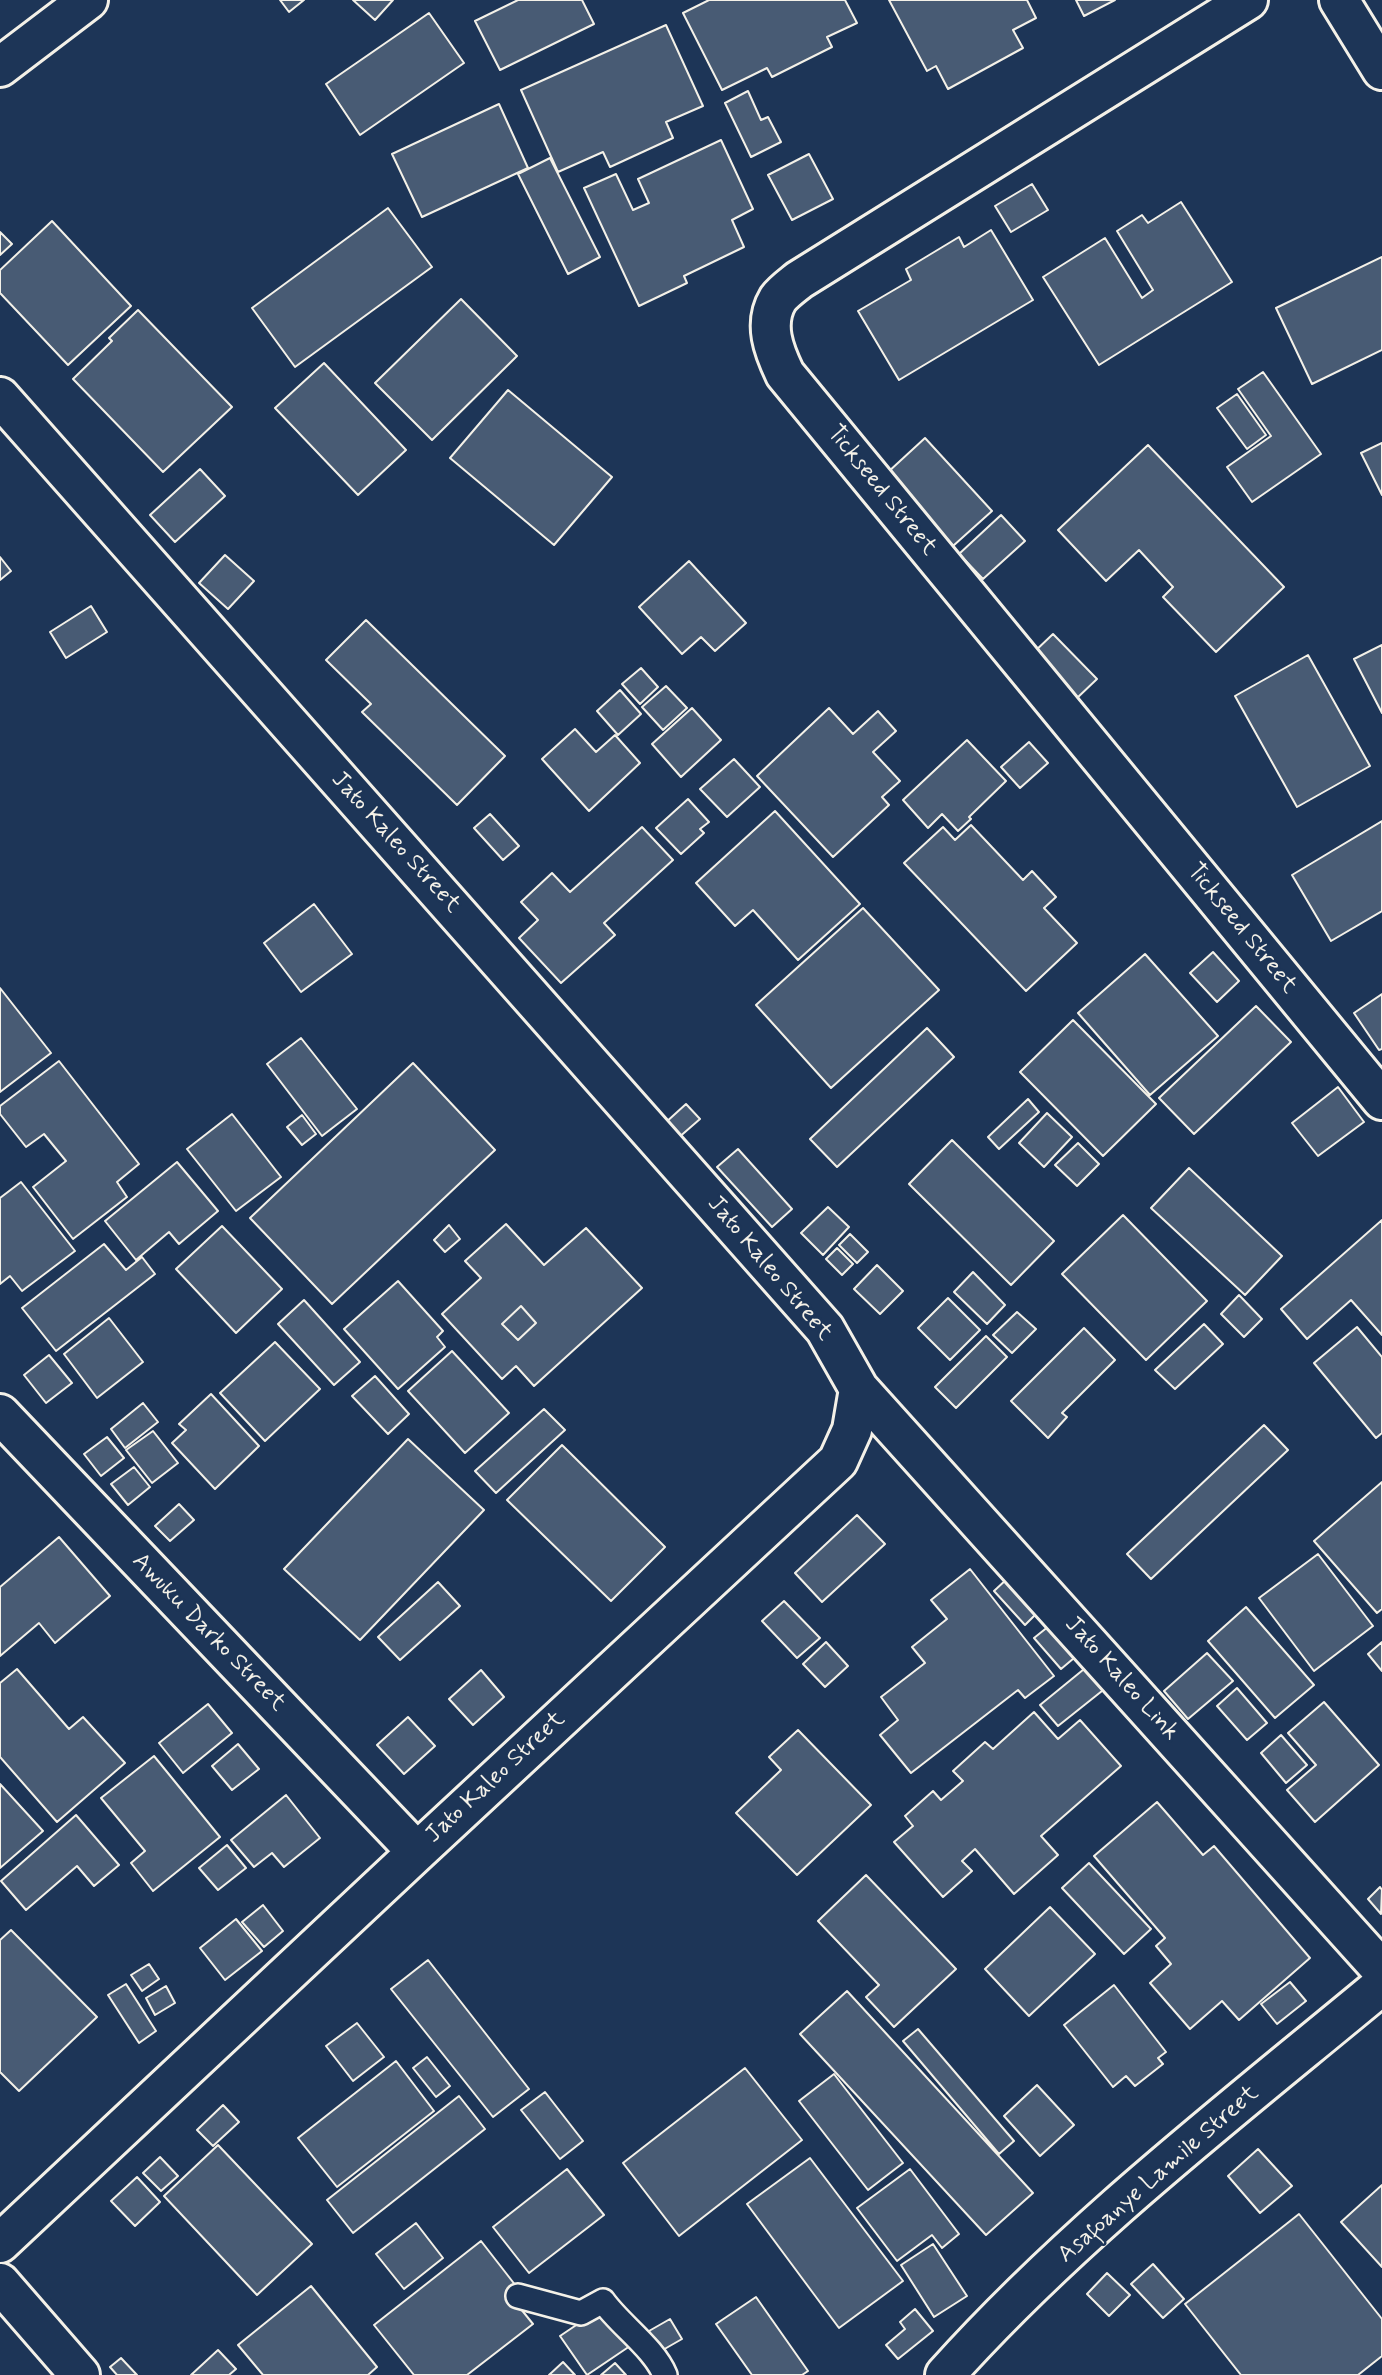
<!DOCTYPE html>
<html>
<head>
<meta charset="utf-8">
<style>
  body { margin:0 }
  canvas { display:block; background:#1d3557 }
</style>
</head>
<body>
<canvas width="1382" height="2375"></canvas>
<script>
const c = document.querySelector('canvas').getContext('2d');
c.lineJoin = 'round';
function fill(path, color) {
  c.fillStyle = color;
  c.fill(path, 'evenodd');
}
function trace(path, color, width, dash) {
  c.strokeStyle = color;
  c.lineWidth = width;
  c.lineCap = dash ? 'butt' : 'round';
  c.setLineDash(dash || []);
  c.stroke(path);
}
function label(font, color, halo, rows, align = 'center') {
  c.font = font + ' Mynerve,sans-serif';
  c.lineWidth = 5;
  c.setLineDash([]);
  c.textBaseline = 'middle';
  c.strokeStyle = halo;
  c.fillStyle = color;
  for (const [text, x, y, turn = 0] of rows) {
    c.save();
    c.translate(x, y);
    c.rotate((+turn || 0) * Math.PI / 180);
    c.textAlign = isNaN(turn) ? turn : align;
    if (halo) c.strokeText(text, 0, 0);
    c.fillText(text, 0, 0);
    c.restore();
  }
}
const building = new Path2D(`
  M280 0H304L289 12Z
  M353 0H393L375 20Z
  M518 0H582L594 24 500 70 475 21Z
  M709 0H845L857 23 827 37 832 47 772 77 767 68 722 90 683 13Z
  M889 0H1027L1036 18 1013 30 1023 48 948 89 936 66 927 71Z
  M1076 0H1115L1084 16Z
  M429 13 464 63 360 135 326 84Z
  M666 25 703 106 666 122 673 138 610 167 603 152 558 172 521 90Z
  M748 91 761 120 768 117 781 142 751 157 725 103Z
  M499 104 528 168 422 217 392 154Z
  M721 140 753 209 732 220 744 247 684 276 687 283 639 306 584 188 616 174 633 210 649 203 638 179Z
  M809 154 833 199 792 220 768 175Z
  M550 158 600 257 568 274 518 174Z
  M1032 184 1048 210 1011 232 995 206Z
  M1181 202 1232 282 1099 365 1043 277 1105 238 1142 298 1153 290 1117 231 1142 215 1148 223Z
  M388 208 432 267 295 367 252 308Z
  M52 221 131 306 68 365 0 293V270Z
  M991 230 1033 300 899 380 858 311 911 280 906 269 959 237 964 247Z
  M0 232 12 244 0 255Z
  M1382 257V350L1312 384 1276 308Z
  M461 299 517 356 432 440 375 383Z
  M138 310 232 407 163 472 73 379 112 341 109 338Z
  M324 363 406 450 358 495 275 408Z
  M1263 372 1321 454 1252 502 1227 467 1271 436 1238 389Z
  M508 390 612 477 554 545 450 458Z
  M1237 394 1266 435 1247 449 1217 408Z
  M925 438 992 511 953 546 887 473Z
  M1382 443V495L1361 453Z
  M1148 445 1284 587 1216 652 1163 597 1173 587 1139 550 1106 581 1058 530Z
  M200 469 225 496 175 542 150 515Z
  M1001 515 1025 541 983 579 959 554Z
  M225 555 254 581 228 609 199 583Z
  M0 557 11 571 0 580Z
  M689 561 746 623 715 651 701 637 682 654 639 607Z
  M91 606 107 632 66 658 50 632Z
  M366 620 505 756 457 805 362 712 371 704 326 660Z
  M1053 634 1097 679 1076 699 1033 653Z
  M1382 645V713L1354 659Z
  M1308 655 1370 766 1297 807 1235 696Z
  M641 668 658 687 640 704 622 684Z
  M666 686 687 708 663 730 642 707Z
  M620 690 641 714 618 735 597 711Z
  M692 708 721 740 681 777 652 744Z
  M829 708 853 734 878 711 896 731 873 752 900 781 882 797 889 805 833 857 757 776Z
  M575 729 596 752 615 735 640 763 589 811 542 759Z
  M967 740 1006 781 969 817 971 819 958 831 942 814 928 828 903 800Z
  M1029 742 1048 763 1020 788 1001 767Z
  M734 759 760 787 727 817 700 789Z
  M688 799 709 822 700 829 704 833 681 854 656 828Z
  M775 811 860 904 798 960 753 910 735 926 696 883Z
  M490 814 519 846 503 860 474 828Z
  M1382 821V911L1331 941 1292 875Z
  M971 825 1023 880 1032 871 1056 897 1044 908 1077 943 1026 991 904 863 943 827 955 840Z
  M642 827 673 860 604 923 615 935 561 983 519 938 538 920 521 902 552 873 570 892Z
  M314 904 352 954 301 992 264 943Z
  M863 908 939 990 831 1088 756 1005Z
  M1213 952 1239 981 1217 1002 1190 973Z
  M1145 954 1218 1036 1150 1095 1078 1013Z
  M0 988 51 1053 0 1092Z
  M1382 994V1049L1379 1050 1354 1013Z
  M1256 1006 1291 1042 1194 1134 1159 1098Z
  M1073 1020 1156 1104 1103 1156 1020 1072Z
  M927 1028 954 1057 837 1167 810 1139Z
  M301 1038 357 1109 322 1136 267 1064Z
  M59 1061 139 1164 117 1182 127 1197 73 1239 33 1187 66 1161 44 1134 26 1147 0 1114V1106Z
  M413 1063 495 1150 332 1304 250 1218Z
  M1338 1087 1364 1122 1318 1156 1292 1123Z
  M1028 1099 1039 1112 999 1149 988 1137Z
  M686 1104 700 1119 677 1139 664 1124Z
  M1047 1113 1072 1137 1044 1167 1019 1143Z
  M232 1114 281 1177 236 1211 187 1149Z
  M302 1115 316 1134 302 1145 287 1127Z
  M952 1140 1054 1241 1011 1285 909 1184Z
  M1078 1143 1099 1164 1077 1186 1055 1165Z
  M738 1149 792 1209 772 1227 717 1167Z
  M177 1162 218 1211 179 1244 169 1232 136 1260 105 1221Z
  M1189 1168 1282 1256 1245 1295 1151 1208Z
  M21 1182 75 1251 22 1291 10 1276 0 1284V1198Z
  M828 1207 849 1227 823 1255 801 1233Z
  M1123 1215 1207 1301 1146 1360 1062 1274Z
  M1382 1220V1335L1351 1300 1307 1339 1281 1309Z
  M506 1224 544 1265 586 1228 642 1288 534 1386 516 1366 502 1379 442 1314 481 1278 465 1261ZM521 1306 536 1323 518 1340 502 1324Z
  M449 1225 460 1239 445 1252 434 1240Z
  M222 1226 282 1289 236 1333 176 1269Z
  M850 1234 868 1252 857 1263 839 1245Z
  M104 1244 126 1270 142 1257 155 1274 56 1351 22 1308Z
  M837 1248 853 1264 842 1275 826 1259Z
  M877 1265 903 1291 880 1314 854 1289Z
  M973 1272 1005 1305 987 1324 954 1292Z
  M398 1281 443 1331 437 1337 445 1347 398 1389 344 1329Z
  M1239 1295 1262 1319 1244 1337 1221 1314Z
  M948 1298 980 1330 950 1360 918 1328Z
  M304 1300 360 1362 334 1385 278 1324Z
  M521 1306 536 1323 518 1340 502 1324Z
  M1017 1312 1036 1329 1012 1353 993 1335Z
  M109 1318 143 1362 97 1398 64 1354Z
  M1204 1324 1223 1344 1175 1389 1155 1370Z
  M1357 1327 1382 1357V1433L1376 1438 1314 1363Z
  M1084 1328 1115 1360 1062 1413 1067 1417 1048 1438 1011 1401Z
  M986 1336 1007 1357 956 1408 935 1387Z
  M275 1342 320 1389 265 1441 220 1393Z
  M452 1351 509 1413 465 1453 408 1391Z
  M49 1355 72 1383 46 1403 24 1375Z
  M375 1376 409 1414 388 1434 352 1396Z
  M211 1394 259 1446 215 1489 172 1443 186 1430 179 1424Z
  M143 1403 158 1422 125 1448 111 1429Z
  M544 1409 565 1430 496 1493 475 1471Z
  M1264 1425 1288 1450 1151 1579 1127 1554Z
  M153 1431 178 1463 152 1483 126 1450Z
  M107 1437 124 1458 101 1476 84 1454Z
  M408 1439 484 1510 360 1640 284 1569Z
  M562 1445 665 1547 611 1601 507 1500Z
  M134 1467 150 1487 128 1505 111 1484Z
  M1382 1482V1609L1377 1613 1314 1541Z
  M179 1504 194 1520 170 1541 155 1526Z
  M857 1515 885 1544 822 1602 795 1573Z
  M59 1537 110 1596 55 1643 39 1623 0 1656V1587Z
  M1318 1554 1373 1626 1314 1671 1259 1598Z
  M970 1569 1054 1676 1025 1698 1018 1690 911 1773 880 1735 898 1720 881 1697 925 1663 912 1647 947 1619 931 1600Z
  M1008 1578 1038 1612 1025 1625 994 1591Z
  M438 1582 460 1606 400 1660 378 1637Z
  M784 1601 820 1638 797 1658 762 1621Z
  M1246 1607 1314 1685 1275 1718 1208 1641Z
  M1054 1622 1080 1653 1061 1669 1034 1638Z
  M826 1642 848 1666 825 1687 803 1664Z
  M1382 1642V1671L1368 1654Z
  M1207 1653 1233 1681 1188 1719 1164 1691Z
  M1089 1665 1107 1687 1058 1726 1040 1705Z
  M17 1669 69 1729 83 1717 125 1763 57 1822 0 1757V1683Z
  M481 1670 504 1697 473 1725 449 1699Z
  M1237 1688 1267 1723 1247 1740 1217 1706Z
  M1324 1702 1379 1765 1315 1822 1287 1790 1316 1765 1288 1733Z
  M208 1704 232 1733 183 1773 159 1743Z
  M1034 1712 1058 1739 1080 1720 1121 1766 1041 1836 1058 1855 1014 1894 975 1849 962 1861 972 1871 943 1897 894 1842 913 1826 905 1816 933 1791 941 1800 963 1781 953 1771 985 1742 993 1749Z
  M408 1717 435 1746 404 1774 377 1745Z
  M798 1730 871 1805 797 1875 736 1813 781 1770 769 1757Z
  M1281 1735 1307 1765 1286 1783 1261 1753Z
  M238 1744 259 1769 232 1790 212 1766Z
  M154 1756 220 1837 153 1891 131 1863 145 1851 101 1798Z
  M0 1784 43 1831 0 1868Z
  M286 1795 320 1838 284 1867 272 1853 254 1867 231 1840Z
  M1157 1802 1203 1855 1214 1846 1310 1958 1239 2020 1222 2001 1190 2029 1150 1983 1171 1964 1156 1946 1165 1938 1094 1856Z
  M76 1815 119 1865 94 1886 77 1866 26 1910 1 1881Z
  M227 1845 246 1868 218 1890 199 1868Z
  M1089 1863 1151 1929 1124 1954 1062 1888Z
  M866 1875 956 1969 894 2027 866 1997 879 1985 818 1921Z
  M1380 1887 1382 1890 1381 1914 1368 1899Z
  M263 1905 283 1931 264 1947 242 1922Z
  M1050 1907 1095 1954 1029 2016 985 1969Z
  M236 1919 262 1951 225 1980 200 1948Z
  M11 1930 97 2017 19 2091 0 2072V1940Z
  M428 1960 529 2089 493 2117 391 1989Z
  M149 1964 159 1979 142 1991 131 1975Z
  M1290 1982 1306 2001 1277 2024 1261 2004Z
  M126 1984 156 2031 139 2043 108 1995Z
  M1114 1985 1166 2052 1158 2058 1163 2064 1135 2086 1126 2076 1113 2087 1064 2025Z
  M166 1986 175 2003 155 2015 146 1998Z
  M847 1991 1033 2193 986 2235 800 2034Z
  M357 2023 384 2057 353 2081 326 2046Z
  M918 2029 1014 2141 999 2154 903 2041Z
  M427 2057 450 2086 436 2097 413 2068Z
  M396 2061 434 2111 337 2187 298 2138Z
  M745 2068 802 2140 679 2236 623 2163Z
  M834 2074 903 2163 868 2190 799 2101Z
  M1037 2085 1074 2125 1040 2156 1004 2116Z
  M545 2092 583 2141 560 2159 521 2110Z
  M459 2096 485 2129 353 2233 327 2200Z
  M223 2105 239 2122 213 2146 197 2130Z
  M218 2145 312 2244 257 2295 164 2196Z
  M1258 2149 1292 2186 1260 2213 1228 2176Z
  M160 2157 178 2176 161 2191 143 2173Z
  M810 2158 903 2281 839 2328 747 2204Z
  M567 2169 604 2215 529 2273 493 2227Z
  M910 2169 959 2234 942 2248 932 2235 897 2261 857 2208Z
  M137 2177 160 2202 135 2226 111 2201Z
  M1382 2185V2267L1341 2222Z
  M1299 2214 1382 2319V2356L1358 2375H1241L1185 2304Z
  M416 2223 443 2258 404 2289 376 2254Z
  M481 2241 516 2286 508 2293 533 2324 467 2375H414L374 2325Z
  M933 2244 967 2296 934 2317 901 2265Z
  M1153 2264 1184 2299 1163 2318 1131 2284Z
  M1107 2273 1130 2295 1109 2316 1087 2294Z
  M311 2286 377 2367 368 2375H263L238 2345Z
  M756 2297 808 2371 802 2375H752L716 2324Z
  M603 2307 630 2346 587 2375 560 2336Z
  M915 2309 933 2331 898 2359 886 2345 905 2329 900 2322Z
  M670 2319 682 2339 661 2351 649 2331Z
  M218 2350 236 2369 229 2375H191Z
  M121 2358 137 2375H117L110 2367Z
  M563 2362 575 2375H549Z
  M615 2363 626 2375H601Z`);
fill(building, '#485b74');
trace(building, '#f4f1e8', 2);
const service = new Path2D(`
  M518 2296 581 2313 603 2301C620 2325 654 2348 665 2375`);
const minor = new Path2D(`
  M1248 0 799 280C793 285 783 292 778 299 763 324 774 351 785 374L1382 1100
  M1339 0 1382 70
  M0 67 88 0
  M0 397 825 1329 859 1389 1382 1970
  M0 1414 417 1852
  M0 2243 417 1852 838 1461 852 1430 859 1389
  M945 2375C1074 2231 1234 2108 1382 1985`);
const tertiary = new Path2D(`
  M0 2283 80 2375`);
trace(service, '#f4f1e8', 28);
trace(minor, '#f4f1e8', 44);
trace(tertiary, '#f4f1e8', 44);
trace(service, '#1d3557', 23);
trace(minor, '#1d3557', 38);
trace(tertiary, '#1d3557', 38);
label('24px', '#f4f1e8', '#1d3557', [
  ["Tickseed Street",881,491,51],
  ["Jato Kaleo Street",395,843,48],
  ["Tickseed Street",1241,929,51],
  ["Jato Kaleo Street",769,1269,50],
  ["Awuku Darko Street",208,1633,46],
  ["Jato Kaleo Link",1121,1679,48],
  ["Jato Kaleo Street",496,1778,-43],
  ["Asafoanye Lamile Street",1159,2175,-41]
]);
</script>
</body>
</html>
